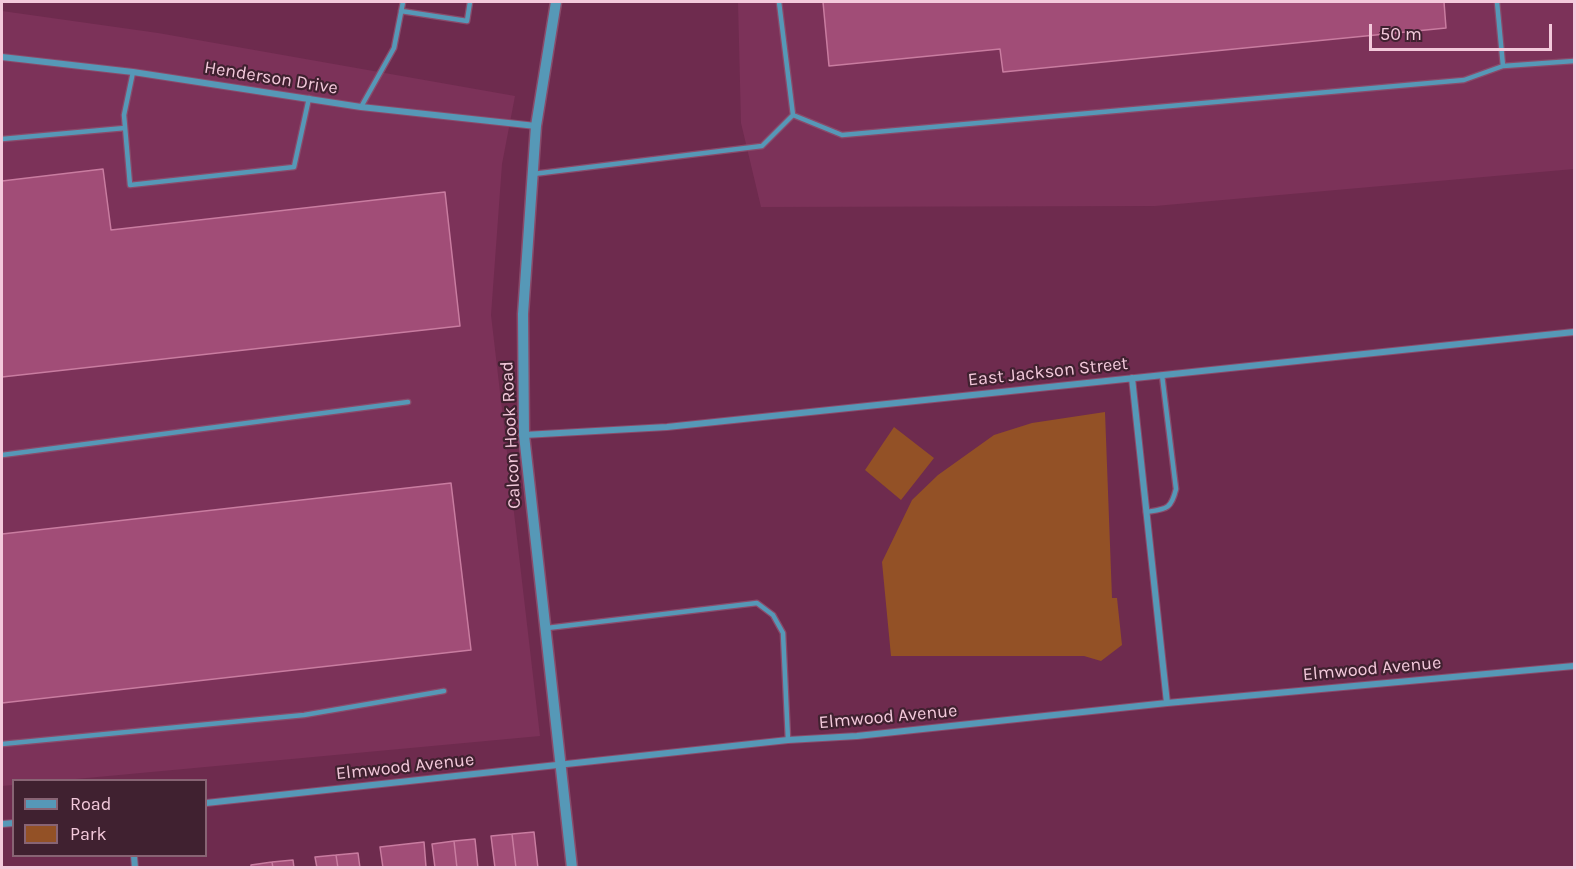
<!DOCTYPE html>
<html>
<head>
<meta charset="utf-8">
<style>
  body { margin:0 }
  #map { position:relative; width:1576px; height:869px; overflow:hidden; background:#6e2b4e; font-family:Karla,sans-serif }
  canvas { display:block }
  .frame { position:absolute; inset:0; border:3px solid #f3c9db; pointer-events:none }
  .legend { position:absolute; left:12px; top:779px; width:195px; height:78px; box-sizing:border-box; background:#402130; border:2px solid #886474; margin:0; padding:8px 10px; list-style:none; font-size:18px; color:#f3c9db }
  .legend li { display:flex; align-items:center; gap:12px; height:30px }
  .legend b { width:30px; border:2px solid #886474 }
  .scale { position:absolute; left:1369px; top:24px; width:183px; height:27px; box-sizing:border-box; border:3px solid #f3c9db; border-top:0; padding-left:8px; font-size:18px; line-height:21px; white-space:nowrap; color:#f3c9db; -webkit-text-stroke:4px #402130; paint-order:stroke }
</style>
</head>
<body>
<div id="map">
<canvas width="1576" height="869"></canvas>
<div class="frame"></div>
<ul class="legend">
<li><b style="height:8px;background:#5698b7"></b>Road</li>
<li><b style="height:16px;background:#935126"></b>Park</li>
</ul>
<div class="scale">50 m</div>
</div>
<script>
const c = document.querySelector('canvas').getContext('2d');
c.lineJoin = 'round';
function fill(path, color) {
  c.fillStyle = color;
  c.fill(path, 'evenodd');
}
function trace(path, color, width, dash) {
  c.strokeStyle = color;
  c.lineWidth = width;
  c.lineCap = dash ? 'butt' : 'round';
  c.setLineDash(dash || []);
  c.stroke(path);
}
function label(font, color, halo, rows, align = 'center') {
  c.font = font + ' Karla,sans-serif';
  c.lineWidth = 4.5;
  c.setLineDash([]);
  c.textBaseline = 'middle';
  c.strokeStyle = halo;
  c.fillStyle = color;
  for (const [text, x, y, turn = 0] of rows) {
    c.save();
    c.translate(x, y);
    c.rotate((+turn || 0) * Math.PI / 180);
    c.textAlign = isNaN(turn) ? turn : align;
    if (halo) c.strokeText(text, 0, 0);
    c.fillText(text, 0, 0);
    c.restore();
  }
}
fill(new Path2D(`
  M738 2H1574V169L1155 206 761 207 741 123Z
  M2 11 158 33 515 96 502 164 491 315 540 736 65 780H14L13 785 2 786Z`), '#7c3259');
fill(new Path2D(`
  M1105 412 1112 598H1117L1122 645 1101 661 1084 656H891L882 562 912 500 938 475 994 435 1032 423Z
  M894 427 934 458 901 500 865 470Z`), '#935126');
const building = new Path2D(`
  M823 2H1444L1446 28 1003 72 1000 49 829 66Z
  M103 169 111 230 445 192 460 326 2 377V181Z
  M451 483 471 650 2 703V534Z
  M534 832 538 868H516L512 834Z
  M512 834 516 868H495L491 836Z
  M475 839 478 868H457L454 841Z
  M454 841 457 868H435L432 844Z
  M424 842 426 867 383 868 380 847Z
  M358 853 360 868H338L336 855Z
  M336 855 338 868H317L315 857Z
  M293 860 294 868H273L272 862Z
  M272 862 273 868H251V865Z`);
fill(building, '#a14d77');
trace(building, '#c97ca0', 1.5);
const service = new Path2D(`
  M779 2 793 115 842 135 1464 80 1503 66
  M1497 2 1503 66 1574 61
  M401 11 467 21 470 2
  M133 72 124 115 130 185 294 167 309 98
  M361 107 394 48 403 2
  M2 139 125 128
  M533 174 762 146 793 115
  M2 455 408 402
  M1146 512C1166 509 1171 510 1176 489L1162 375
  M547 628 757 603 773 615 783 633 788 740
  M2 744 304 715 444 691`);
const minor = new Path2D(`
  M2 57 133 72 361 107 536 126
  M1132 378 1167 703
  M524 435 667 427 1574 332
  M206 803 788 740 857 736 1167 703 1574 666
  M2 824 14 823
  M134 856 135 868`);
const tertiary = new Path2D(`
  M556 2 536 126 523 314 524 435 572 868`);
trace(service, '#894b6a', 7);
trace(minor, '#894b6a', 8);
trace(tertiary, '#894b6a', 13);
trace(service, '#5698b7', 4.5);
trace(minor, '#5698b7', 6);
trace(tertiary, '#5698b7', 10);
label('18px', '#f3c9db', '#402130', [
  ["Henderson Drive",271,78,9],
  ["East Jackson Street",1048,372,-6],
  ["Calcon Hook Road",511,435,-93],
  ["Elmwood Avenue",1372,669,-5],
  ["Elmwood Avenue",888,717,-5],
  ["Elmwood Avenue",405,767,-6]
]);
</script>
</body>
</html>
